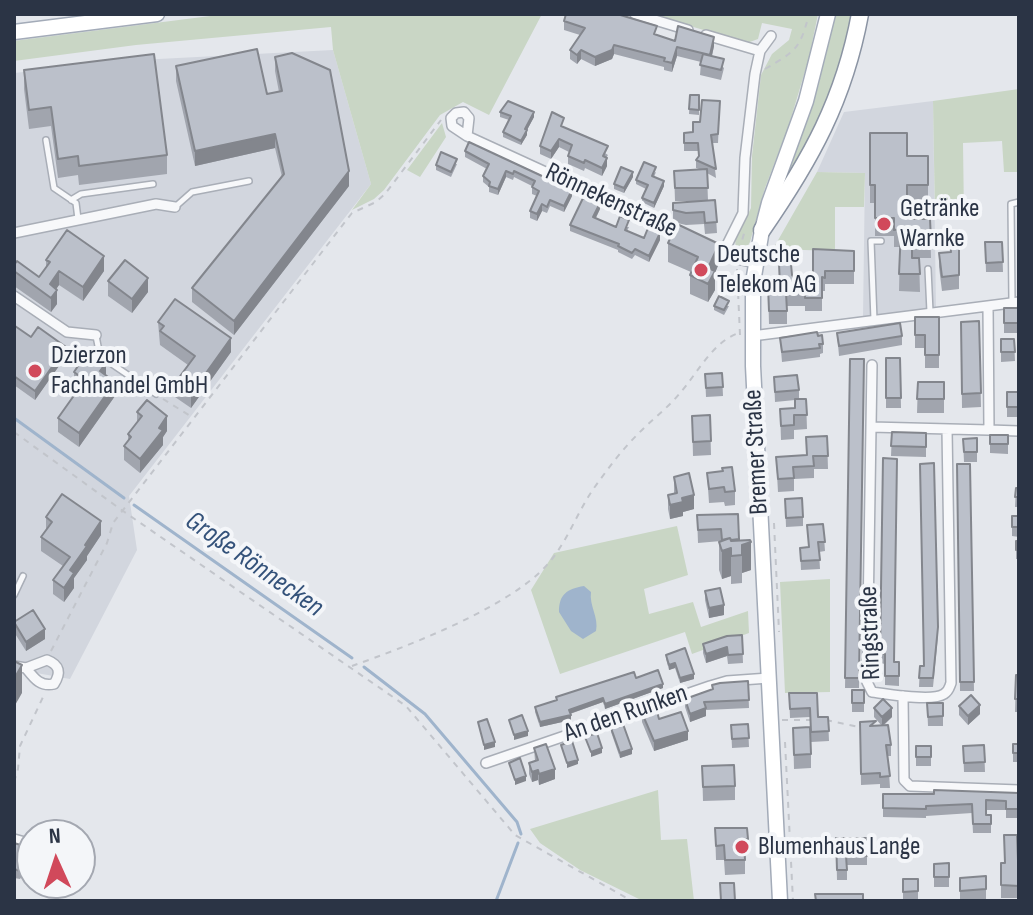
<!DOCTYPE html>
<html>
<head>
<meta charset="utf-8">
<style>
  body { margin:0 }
  #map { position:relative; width:1033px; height:915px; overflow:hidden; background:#e4e7ec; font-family:"Sofia Sans Condensed",sans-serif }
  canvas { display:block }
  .frame { position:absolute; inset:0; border:16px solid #2b3445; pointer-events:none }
  .north { position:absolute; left:16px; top:819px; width:80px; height:80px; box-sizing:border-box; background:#f4f6f9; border:2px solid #a4a8b1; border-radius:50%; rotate:357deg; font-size:22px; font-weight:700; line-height:32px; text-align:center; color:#2b3445 }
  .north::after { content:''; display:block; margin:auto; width:28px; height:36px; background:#d1495b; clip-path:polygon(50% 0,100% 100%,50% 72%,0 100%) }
</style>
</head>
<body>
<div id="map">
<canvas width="1033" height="915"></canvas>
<div class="frame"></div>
<div class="north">N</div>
</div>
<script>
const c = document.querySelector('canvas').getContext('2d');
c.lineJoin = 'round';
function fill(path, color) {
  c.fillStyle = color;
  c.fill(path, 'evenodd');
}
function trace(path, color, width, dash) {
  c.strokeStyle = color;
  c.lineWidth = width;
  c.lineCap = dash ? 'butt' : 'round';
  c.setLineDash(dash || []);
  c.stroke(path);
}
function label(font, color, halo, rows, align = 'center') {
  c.font = font + ' "Sofia Sans Condensed",sans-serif';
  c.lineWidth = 8;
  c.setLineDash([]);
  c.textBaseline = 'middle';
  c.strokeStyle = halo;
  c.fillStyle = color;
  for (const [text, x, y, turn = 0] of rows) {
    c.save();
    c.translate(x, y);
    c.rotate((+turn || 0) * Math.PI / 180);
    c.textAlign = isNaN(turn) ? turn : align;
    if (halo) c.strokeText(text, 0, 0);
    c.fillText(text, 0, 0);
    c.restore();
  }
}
fill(new Path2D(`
  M333 50 371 184 129 496 137 550 70 679 14 669V73L139 60Z
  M933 101 936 308 863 317 865 173 817 172 844 112Z`), '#d2d6de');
fill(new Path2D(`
  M226 14H542L489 115 463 102 440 115 384 190 374 199 352 210 371 184 333 50 331 27 136 45 14 61V41L21 40Z
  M650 14H818L809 58 788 128 765 188 750 242 743 254 736 249 735 240 751 208 752 156 761 75 772 54 789 40 792 29 762 23 758 39 747 43Z
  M835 14H855L830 104 779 195 818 87Z
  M1019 89V172H1004L1002 141 963 143 964 217 935 218 933 101Z
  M442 123 446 137 420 177 407 170Z
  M817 172 865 173 864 207H835V251L773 249Z
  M677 526 688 575 644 589 649 614 693 602 701 627 748 611 749 633 692 654 685 632 560 674 531 590 554 553Z
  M830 579V692L785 693 780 582Z
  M658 790 661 840 687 839 694 901H643L580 870 540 843 530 829Z`), '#c9d6c5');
fill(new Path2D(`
  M584 586 591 592C589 606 599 617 596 631L583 639 571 631 559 612C559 594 567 589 584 586Z`), '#9fb4cc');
trace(new Path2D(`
  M14 418 124 498
  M134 505 352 658
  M364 667 425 714 517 822 521 834
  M496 901 518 843`), '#9fb4cc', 3);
const lane = new Path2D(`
  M46 140 54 188 76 203 78 219
  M71 200 81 194 153 184
  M175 207 192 192 249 181
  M928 269 930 312
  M1012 302 1011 204 1019 202
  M874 320 871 241H881
  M96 336 100 356 156 394
  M14 595 23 576`);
const street = new Path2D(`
  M635 14 688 30
  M706 35 760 51
  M467 136 469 118 464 112 456 113 451 118 452 126 467 136 685 236
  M14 233 156 204 175 207
  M710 247 737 259 755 263
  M723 253 743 213 745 158 755 74 760 51 771 36
  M14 296 67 332 96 335
  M988 306 989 430 1019 431
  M752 336 1019 302
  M872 365 871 427 989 430
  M871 427 867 682 872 692C887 694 932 702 944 694 949 691 949 688 951 683L947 429
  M14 666 26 668 47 660C60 665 61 673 54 684 40 687 34 678 26 668
  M903 696 904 780 910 786 1019 790
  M486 763 710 686 727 681 769 678
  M14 839 32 844`);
const primary = new Path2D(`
  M14 32 157 14
  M780 901 753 366V282L762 230 769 203 806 101 828 14`);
const highway = new Path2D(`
  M762 230C811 159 844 100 860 14`);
trace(lane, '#a9aeb7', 8);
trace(street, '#a9aeb7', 12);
trace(primary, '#a3abb8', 17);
trace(highway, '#8b94a3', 19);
trace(new Path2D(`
  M765 69C796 51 800 49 809 14
  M739 251 745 230
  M737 269 740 335
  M163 399 192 417
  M14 432 123 511 406 706 515 835 632 901
  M774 523 779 632
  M51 651 107 543 113 523 352 213 376 202 385 194 441 120
  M352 666C408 646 494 613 538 574 565 550 574 517 594 488 607 470 621 451 636 436 650 421 667 409 680 393 697 374 713 341 739 333
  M782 720H812
  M826 720 859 727
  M785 742 793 901
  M14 782 18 769 20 746 44 695`), '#c2c5cb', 2, [6, 6]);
trace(lane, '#f7f8fa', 5);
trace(street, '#f7f8fa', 9);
trace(primary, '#fff', 14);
trace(highway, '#fff', 16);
fill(new Path2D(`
  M564 21 657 35 675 41 714 46 712 56 724 68 721 80 700 75 701 62 677 56 672 72 664 70V67L614 54 612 59 595 66 581 59 577 64 570 59V50L580 35 564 30Z
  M275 57 349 186 234 335 192 302V288L282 177 275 148 195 166 176 81V66L267 94 279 92 275 71Z
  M24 70 167 155V174L79 185 78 175 58 178 51 126 29 129 24 89Z
  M690 95H699V115L689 114Z
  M720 101 718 143H712L716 178 707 173 708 201H675L674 171 699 169 696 168V160L699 156 698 151H684V133L693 132 700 122Z
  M500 112 534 117 527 130V135L521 145 503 137V132L509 120 500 117Z
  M564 127 608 155 606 158 607 166 602 176 585 168 584 171 568 164V156L569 152 559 147 551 159 540 154V146Z
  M870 133 907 156H928V203H907V219H930L931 258H919L920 292 899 291 900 247H894V236H875V203H870Z
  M469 142 572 196 564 212 550 206 547 213 542 211 537 221 530 218V211L537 196 532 194V186L514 177 513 180 506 177 498 195 489 192V187L483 182V176L487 169 465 157V151Z
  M457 164 451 177 436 170V165Z
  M656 172 654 177 664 186 654 208 642 202V198L646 189 636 184V180Z
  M633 177 624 193 614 189V184Z
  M715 200 717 233 705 234 704 224 686 225 673 222V203Z
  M600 209 596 218 616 227H629L627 231 644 238 660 240 649 262 635 255 632 259 618 252V250L570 231V225Z
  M959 242V289L942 291 939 267V253L950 252Z
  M985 242H1002L1003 272H986Z
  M668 243 719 263 715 273V290L708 302 690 294V275L691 272 668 262Z
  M854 251V284H825V291H822V311H805V306H787V324H769L768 286 779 285 792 275 794 278H813Z
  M46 260 104 271 83 301 59 285 56 289 57 304 51 312 14 286V265L39 277 46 268Z
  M108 281 148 292 132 313 108 296Z
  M714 306H729L724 315 714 310Z
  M1004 308H1019V333H1004Z
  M915 317H939V368H925V348H915Z
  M979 321 981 407 962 408 961 322Z
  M158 322 231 352 191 408 175 397V383L188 365 160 345Z
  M14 327 66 356 35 400 14 385Z
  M837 333 902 336V345L839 356Z
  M818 336 823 344V353L820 354V357L782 362 780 338Z
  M1001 339H1014L1015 361 1001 362Z
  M886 358H900L901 408H886Z
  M850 359H864L859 688H845Z
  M74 372 106 375 115 396 79 447 58 432V418L78 389 74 386Z
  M722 373 723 396 706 397 705 374Z
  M774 377 799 390V399H806L807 429 794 430V439L781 440 780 409 795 408V400L775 402Z
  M918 382H944V413H917Z
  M1007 392H1019V417H1007Z
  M137 412 167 431 163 437V445L140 473 124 460V446L128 441V434L137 422Z
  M710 415 711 455 693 456 692 416Z
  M892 432 926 433V457L891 456Z
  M990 435H1008V454L990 453Z
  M827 436 828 469H814V478L794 479V491L778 492 776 457 806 455V437Z
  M977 438V462H964L963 439Z
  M883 458 894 662H899V686L885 685V664L880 663Z
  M957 464H970L974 691H960Z
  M707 473 735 491V505L725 506 724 502 709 503Z
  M674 477 694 509 683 512V516L670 519 668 509V495L674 494Z
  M1016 488H1019V507H1015Z
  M785 499 803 517V526L786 527Z
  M697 515 739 540 751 570 742 573V583L731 584V576L722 579 719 570V542L721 541 698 543Z
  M1012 516H1019V537L1012 536Z
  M46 517 101 535 87 556V560L74 578V588L64 602 53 594V580L63 566 41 551V537L46 531Z
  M823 524 825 551 819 552 820 569 801 570 800 548 808 547Z
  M1016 541H1019V559H1016Z
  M705 591 724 615 709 618 705 600Z
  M14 623 45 639 26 651 14 632Z
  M742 635 743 663 728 664 727 656 706 663 703 653V644Z
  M938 636 933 687H919L920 666H924Z
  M666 655 694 679 680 683 675 668 669 670 666 659Z
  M1016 675H1019V712H1015Z
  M636 678 663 688 605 709 603 702 570 714 571 720 540 727 535 712V707L556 700V697Z
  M748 681 749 708 706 710V716L690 722 685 707V699Z
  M852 690H864V712H852Z
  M789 693H817L818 717H828L829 741 811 742 810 717 790 718Z
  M927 703H943V726H928Z
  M959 706 980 714 968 725 959 715Z
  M874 708 892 717 883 726 891 745V756H888L890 788H880V784L861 785 860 722 876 726H882L874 717Z
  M642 713 659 719 688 740 654 751 642 722Z
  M748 724 749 747 732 748 731 725Z
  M611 728 632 754 620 758 611 732Z
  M793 728 811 754V768L794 769Z
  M1013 744H1019V762H1013Z
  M984 745 985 772H964L963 746Z
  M916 746H931V766H916Z
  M534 748 555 779 539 785 538 780 532 782 529 774V763L535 761Z
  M702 766 735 786V800L703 801Z
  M1019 793V818H1006V810H986V815H991V833H973L972 813 926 816V818L883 817V794Z
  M715 828H747L748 853H745V874L725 875 724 860H716Z
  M836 838H867V865H847V880H837Z
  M14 843 27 856 20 879 14 878Z
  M949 863V887H934V864Z
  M1001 863 1019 866V898H1001Z
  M986 876V899L960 900V878Z
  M903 879H918V901H903Z`), '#a1a5ae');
fill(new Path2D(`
  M714 37V46L710 64V55Z
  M614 45V54L612 59 595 66V57Z
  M677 47V56L672 72V63Z
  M581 50V59L577 64V55Z
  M534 112V117L527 130V135L521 145V141L525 129Z
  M275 134V148L195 166V151Z
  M559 139V147L551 159V151Z
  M607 158V166L602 176V168Z
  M349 171V186L234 335V321Z
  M506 171V177L498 195V189Z
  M633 172V177L624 193V188Z
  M664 181V186L654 208V203Z
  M572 190V196L564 212V206Z
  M600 203V209L593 223V217Z
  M542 204V211L537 221V214Z
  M660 233V240L649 262V256Z
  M719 244V263L715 273V290L708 302V268Z
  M104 256V271L83 301V287Z
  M59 271V285L50 298V284Z
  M148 278V292L132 313V299Z
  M57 290V304L51 312V298Z
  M231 338V352L191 408V394Z
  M66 347V356L35 400V391Z
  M106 363V378L100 371Z
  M115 382V396L79 447V433Z
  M167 416V431L163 437V445L140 473V459L159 428Z
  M694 495V509L683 512V516L670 519V505L682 498Z
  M101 521V535L87 556V560L74 578V588L64 602V588L70 570 85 545Z
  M751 542V570L742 573V545Z
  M731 548V576L722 579V551Z
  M724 605V615L709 618V608Z
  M45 629V639L26 651V642Z
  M727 647V656L706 663V654Z
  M675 663V668L669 670V665Z
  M22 665V693L14 707V679Z
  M694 674V679L680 683V678Z
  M663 684V688L605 709V704Z
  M603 698V702L569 714V710Z
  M980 705V714L968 725V716Z
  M706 708V716L690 722V714Z
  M892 708V717L882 726V717Z
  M571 715V720L540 727V722Z
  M528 731V736L514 740V735Z
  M688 731V740L654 751V741Z
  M495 742V747L484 750V745Z
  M602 748V753L591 757V752Z
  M632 749V754L620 758V753Z
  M578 760V764L567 768V763Z
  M555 769V779L539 785V774Z
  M538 770V780L532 782V772Z
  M526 776V781L515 785V780Z
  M27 847V856L20 879V871Z`), '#83868d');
const building = new Path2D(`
  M566 14H617L657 26 654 34 675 41 678 26 714 37 710 55 677 47 672 63 664 61 665 58 614 45 612 50 595 57 581 50 577 55 570 50 585 28 564 21Z
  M257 49 267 94 282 91 275 57 292 53 330 70 349 171 234 321 192 288 284 174 275 134 195 151 176 66Z
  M154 54 167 155 79 166 78 156 58 159 51 107 29 110 24 70Z
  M703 54 724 59 721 70 700 65Z
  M690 95H699V110L689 109Z
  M702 100 720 101 718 134 711 135 716 169 696 160 699 156 698 143H684V133L693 132V122H700Z
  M508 101 534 112 525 129 527 130 521 141 503 132 511 116 500 112Z
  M552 112 564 118 561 126 608 146 603 156 607 158 602 168 585 160 584 163 568 156 572 145 559 139 551 151 540 146Z
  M870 133H907V156H928V185H907V219H930L931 240 912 241V258H919L920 274H899L901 229 894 230V218H875V185H870Z
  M469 142 572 190 564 206 550 200 547 207 542 204 537 214 530 211 539 191 532 187 535 181 514 171 513 174 506 171 498 189 489 186 490 182 483 176 489 164 465 151Z
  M441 152 457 159 451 172 436 165Z
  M644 162 656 167 652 176 664 181 654 203 642 198 648 185 636 180Z
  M621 167 633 172 624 188 614 184Z
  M707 169 708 188H675L674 171Z
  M584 196 600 203 593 217 616 227 620 216 629 220 625 230 644 238 648 228 660 233 649 256 635 249 632 253 618 246 619 244 570 225Z
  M715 200 717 222 705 223 704 212 686 213 673 210V203Z
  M677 224 719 244 708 268 715 271 708 284 690 275 698 257 668 243Z
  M67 230 104 256 83 287 59 271 50 284 57 290 51 298 14 271V265L17 261 39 277 50 262 46 260Z
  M950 242H959V275L942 277 939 253 951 252Z
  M985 242H1002L1003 262 986 263Z
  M813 249 854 251V271H825V278L822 277V298H805V292L786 293 787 311H769L768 286 780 285 779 264H791L792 275 794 278H813Z
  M125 260 148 278 132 299 108 281Z
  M719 296 729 301 724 310 714 306Z
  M175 299 231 338 191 394 175 383 195 356 160 331 164 326 158 322Z
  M1004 308H1019V323H1004Z
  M915 317H939V355H925V335H915Z
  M979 321 981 393 962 394 961 322Z
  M900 323 902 336 839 346 837 333Z
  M15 326 31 337 38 327 66 347 35 391 14 376Z
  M817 332 818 336 822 335 823 344H819L820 348 782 352 780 338Z
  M1001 339H1014L1015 352H1001Z
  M88 351 106 363 100 371 115 382 79 433 58 418 85 380 74 372Z
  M886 358H900L901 398H886Z
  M850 359H864L859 678H845Z
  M722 373 723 387 706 388 705 374Z
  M797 375 799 390 775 392 774 377Z
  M918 382H944V399H917Z
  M1007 392H1019V407H1007Z
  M795 399H806L807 415H794V425L781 426 780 409 795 408Z
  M147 400 167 416 159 428 163 430 140 459 124 446 131 437 128 434 142 416 137 412Z
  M710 415 711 441 693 442 692 416Z
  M892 432 926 433V447L891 446Z
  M990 435H1008V444H990Z
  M827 436 828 456H813L814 466 793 467 794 478 778 479 776 457 807 455 806 437Z
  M977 438V452H964L963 439Z
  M883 458 897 459 894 662H899V676H885V654H880Z
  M934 463 938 627 933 678H919L920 666H924L920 464Z
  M957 464H970L974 682H960Z
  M732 467 735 491 725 492 724 487 709 489 707 473 723 471 722 468Z
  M689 473 694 495 682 498 683 502 670 505 668 495 677 493 674 477Z
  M1016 488H1019V497H1015Z
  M62 494 101 521 85 545 87 546 70 570 74 573 64 588 53 580 70 557 41 537 52 522 46 517Z
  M802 498 803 517 786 518 785 499Z
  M738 514 739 539 731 540 730 538 722 540 721 529 698 530 697 515Z
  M1012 516H1019V527H1012Z
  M823 524 825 542H818L820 560 801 561 800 548 809 547 807 525Z
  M730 538 731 541 750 540 751 542 742 545V555L731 556V548L722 551 719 542Z
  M1016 541H1019V550H1016Z
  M720 588 724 605 709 608 705 591Z
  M33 610 45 629 26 642 14 622Z
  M742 635 743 654 728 655 727 647 706 654 703 644 727 636Z
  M685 648 694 674 680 678 675 663 669 665 666 655Z
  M14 661 22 665 14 679Z
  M658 670 663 684 605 704 603 698 569 710 571 715 540 722 535 707 557 700 556 697 634 672 636 678Z
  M1016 675H1019V699H1015Z
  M748 681 749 700 704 702 706 708 690 714 685 699 713 689 712 685 720 683Z
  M852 690H864V703H852Z
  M789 693H817L818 717H828L829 731 811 732 810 708 790 709Z
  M971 695 980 705 968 716 959 706Z
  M883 699 892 708 882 717 874 708Z
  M927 703H943V716L928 717Z
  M656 708 659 719 681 712 688 731 654 741 642 713Z
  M522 715 528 731 514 735 509 720Z
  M487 719 495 742 484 745 478 722Z
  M876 721 870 726 888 725 891 745H886L890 776 880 777V773L861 774 860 722Z
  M623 724 632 749 620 753 611 728Z
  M748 724 749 738 732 739 731 725Z
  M810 727 811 754 794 755 793 728Z
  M597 733 602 748 591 752 585 737Z
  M572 741 578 760 567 763 561 745Z
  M546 744 555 769 539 774 538 770 532 772 529 763 538 760 534 748Z
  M1013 744H1019V753H1013Z
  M984 745 985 762 964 763 963 746Z
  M916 746H931V757H916Z
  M520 758 526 776 515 780 509 763Z
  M734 765 735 786 703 787 702 766Z
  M934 790 1019 793V809H1006V801L986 800V815H991V824H973L972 804 926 806V809L883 808V794H934Z
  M715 828H747L748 839H744L745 860H725L724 845 716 846Z
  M1004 835H1017L1019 886 1001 885V863H1005Z
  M836 838H867V856H846L847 870H837Z
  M14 843 27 847 20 871 14 869Z
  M949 863V877H934V864Z
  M986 876V889L960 891V878Z
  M903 879H918V891L903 892Z
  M720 883H734L735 901H721Z
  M815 894H863V901H816Z`);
fill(building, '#bbc0ca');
trace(building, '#83868d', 2);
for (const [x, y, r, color] of [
  [884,224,8,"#d1495b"],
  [701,270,8,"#d1495b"],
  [35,371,8,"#d1495b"],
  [742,847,8,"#d1495b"]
]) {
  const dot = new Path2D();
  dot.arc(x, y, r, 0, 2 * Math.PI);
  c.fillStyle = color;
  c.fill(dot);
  trace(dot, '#f4f6f9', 3);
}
label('26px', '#2b3445', '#f4f6f9', [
  ["Rönnekenstraße",611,201,25],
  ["Bremer Straße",757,452,-93],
  ["Ringstraße",871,633,-92],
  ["An den Runken",626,714,-19]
]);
label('26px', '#2b3445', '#f4f6f9', [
  ["Getränke",900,209],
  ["Warnke",900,239],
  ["Deutsche",717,255],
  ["Telekom AG",717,285],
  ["Dzierzon",51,356],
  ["Fachhandel GmbH",51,386],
  ["Blumenhaus Lange",758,847]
], 'left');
label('italic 28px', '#34527a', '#f4f6f9', [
  ["Große Rönnecken",254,565,35]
]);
</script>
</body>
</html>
